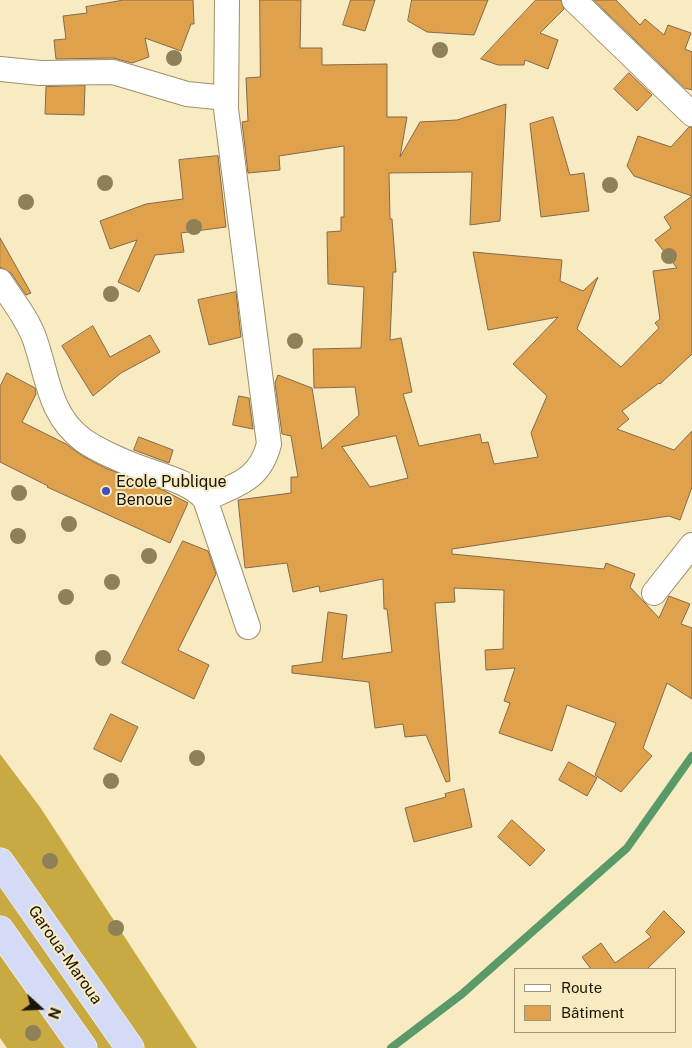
<!DOCTYPE html>
<html>
<head>
<meta charset="utf-8">
<style>
  body { margin:0 }
  #map { position:relative; width:692px; height:1048px; overflow:hidden; background:#f8ebc2; font-family:"Public Sans",sans-serif }
  canvas { display:block }
  .legend { position:absolute; left:514px; top:968px; width:162px; height:65px; box-sizing:border-box; background:#f8ebc2; border:1px solid #9f9577; margin:0; padding:6px 9px; list-style:none; font-size:15px; color:#1a1506 }
  .legend li { display:flex; align-items:center; gap:10px; height:25px }
  .legend b { width:25px; border:1px solid #9f9577 }
  .north { position:absolute; left:15px; top:983px; width:50px; height:50px; -webkit-text-stroke:4px #f8ebc2; paint-order:stroke; rotate:110deg; font-size:14px; font-weight:700; line-height:20px; text-align:center; color:#1a1506 }
  .north::after { content:''; display:block; margin:auto; width:18px; height:22px; background:#1a1506; clip-path:polygon(50% 0,100% 100%,50% 72%,0 100%) }
</style>
</head>
<body>
<div id="map">
<canvas width="692" height="1048"></canvas>
<ul class="legend">
<li><b style="height:6px;background:#fff"></b>Route</li>
<li><b style="height:14px;background:#dfa14b"></b>Bâtiment</li>
</ul>
<div class="north">N</div>
</div>
<script>
const c = document.querySelector('canvas').getContext('2d');
c.lineJoin = 'round';
function fill(path, color) {
  c.fillStyle = color;
  c.fill(path, 'evenodd');
}
function trace(path, color, width, dash) {
  c.strokeStyle = color;
  c.lineWidth = width;
  c.lineCap = dash ? 'butt' : 'round';
  c.setLineDash(dash || []);
  c.stroke(path);
}
function label(font, color, halo, rows, align = 'center') {
  c.font = font + ' "Public Sans",sans-serif';
  c.lineWidth = 4;
  c.setLineDash([]);
  c.textBaseline = 'middle';
  c.strokeStyle = halo;
  c.fillStyle = color;
  for (const [text, x, y, turn = 0] of rows) {
    c.save();
    c.translate(x, y);
    c.rotate((+turn || 0) * Math.PI / 180);
    c.textAlign = isNaN(turn) ? turn : align;
    if (halo) c.strokeText(text, 0, 0);
    c.fillText(text, 0, 0);
    c.restore();
  }
}
fill(new Path2D(`
  M0 754 40 807 197 1048H7L0 1038Z`), '#c9aa42');
trace(new Path2D(`
  M391 1048 462 994 627 848 692 756`), '#5a9968', 8);
const building = new Path2D(`
  M124 0H193L194 24H191L181 51 145 38 149 57 132 63 113 58 56 59 54 40 66 39 63 16 87 13 86 7Z
  M260 0H301L300 48H322V65L387 64V117H407L400 157 420 122 457 120 506 104 500 221 470 225 472 172 389 173 390 219H392L396 272H393L390 340 401 338 412 392 403 394 419 446 480 434 482 443 488 442 494 464 538 457 531 433 547 396 513 364 558 317 488 330 473 252 562 260 560 281 583 291 598 277 577 329 621 367 659 328 655 323 660 319 653 271 677 268 655 240 671 228 664 217 692 196 634 176 627 166 638 136 671 147 689 127H692V354L660 384 659 383 622 411 629 419 617 429 674 450 692 431V487L680 520 669 516 452 549V554L604 569 606 563 635 574 630 587 659 618 669 596 690 604 681 624 692 628V699L667 683 643 748 652 756 621 792 595 775 616 723 567 705 552 751 499 733 510 703 504 701 515 668 486 670 485 650 503 649 504 590 454 588 455 602 435 603 450 781 446 782 426 735 405 737 403 724 375 728 369 682 292 673V666L322 662 328 612 347 615 342 659 392 652 387 609H384L383 579 320 592 319 586 293 592 287 563 245 568 238 500 291 493V477H298L291 436 282 434 275 383 278 375 312 388 322 449 359 415 355 387 314 388 313 349 361 348 364 287 328 284 327 232 341 231V217H344V146L279 156 280 170 248 173 242 122 248 121 246 78 260 77ZM396 436 408 478 370 487 342 447Z
  M351 0H375L365 31 343 25Z
  M412 0H488L474 35 427 32 408 21Z
  M536 0H561L564 9 540 33 558 40 548 69 525 60 524 65H498L481 59Z
  M594 0H616L640 25 645 19 664 35 668 25 691 33 685 49 692 52V90L685 88Z
  M629 73 652 95 637 111 614 89Z
  M85 86 84 115 45 114 46 87Z
  M553 117 570 175 584 173 589 211 541 217 530 124Z
  M218 156 226 227 181 233 184 252 155 255 139 292 118 282 137 240 110 249 100 221 146 204 183 199 179 160Z
  M0 238 31 293 26 295 11 273 0 267Z
  M236 292 241 337 209 345 198 300Z
  M93 326 110 357 150 335 160 352 121 373 93 396 62 346Z
  M7 373 35 388 36 394 22 422 66 444 81 455 105 468 163 490 188 503 170 543 47 487 48 486 0 462V387Z
  M239 396 249 398 253 429 233 425Z
  M139 437 173 450 169 463 134 450Z
  M183 541 208 551 216 574 178 650 209 665 194 699 122 663Z
  M111 714 138 727 121 762 94 749Z
  M569 762 597 778 587 796 559 780Z
  M464 789 472 827 414 842 405 808 446 797 445 794Z
  M512 820 545 850 530 866 498 837Z
  M664 911 685 932 647 969H591L582 957 601 943 615 963 651 937 646 932Z`);
fill(building, '#dfa14b');
trace(building, '#836a4b', 1);
const minor = new Path2D(`
  M574 0 692 114
  M0 69 40 73 113 72 187 94 226 98
  M0 281C12 300 28 319 35 340 48 377 49 415 83 440 97 450 124 462 141 468 163 476 190 482 205 499L248 627
  M205 499C236 485 260 480 269 444L226 109 227 0
  M654 593 692 545`);
const trunk = new Path2D(`
  M0 862 130 1048
  M0 930 83 1048`);
trace(minor, '#9d906a', 26);
trace(trunk, '#fff', 29);
trace(minor, '#fff', 24);
trace(trunk, '#d3dbf6', 28);
c.fillStyle = '#8e8157';
for (const [x, y] of [
  [440,50],
  [174,58],
  [105,183],
  [610,185],
  [26,202],
  [194,227],
  [669,256],
  [111,294],
  [295,341],
  [19,493],
  [69,524],
  [18,536],
  [149,556],
  [112,582],
  [66,597],
  [103,658],
  [197,758],
  [111,781],
  [50,861],
  [116,928],
  [33,1033]
]) {
  c.beginPath();
  c.arc(x, y, 8, 0, 2 * Math.PI);
  c.fill();
}
for (const [x, y, r, color] of [
  [106,491,5,"#3f4dc1"]
]) {
  const dot = new Path2D();
  dot.arc(x, y, r, 0, 2 * Math.PI);
  c.fillStyle = color;
  c.fill(dot);
  trace(dot, '#f8ebc2', 2);
}
label('16px', '#1a1506', '#f8ebc2', [
  ["Ecole Publique",116,482],
  ["Benoue",116,500]
], 'left');
label('16px', '#1a1506', '#f8ebc2', [
  ["Garoua-Maroua",65,955,55]
]);
</script>
</body>
</html>
